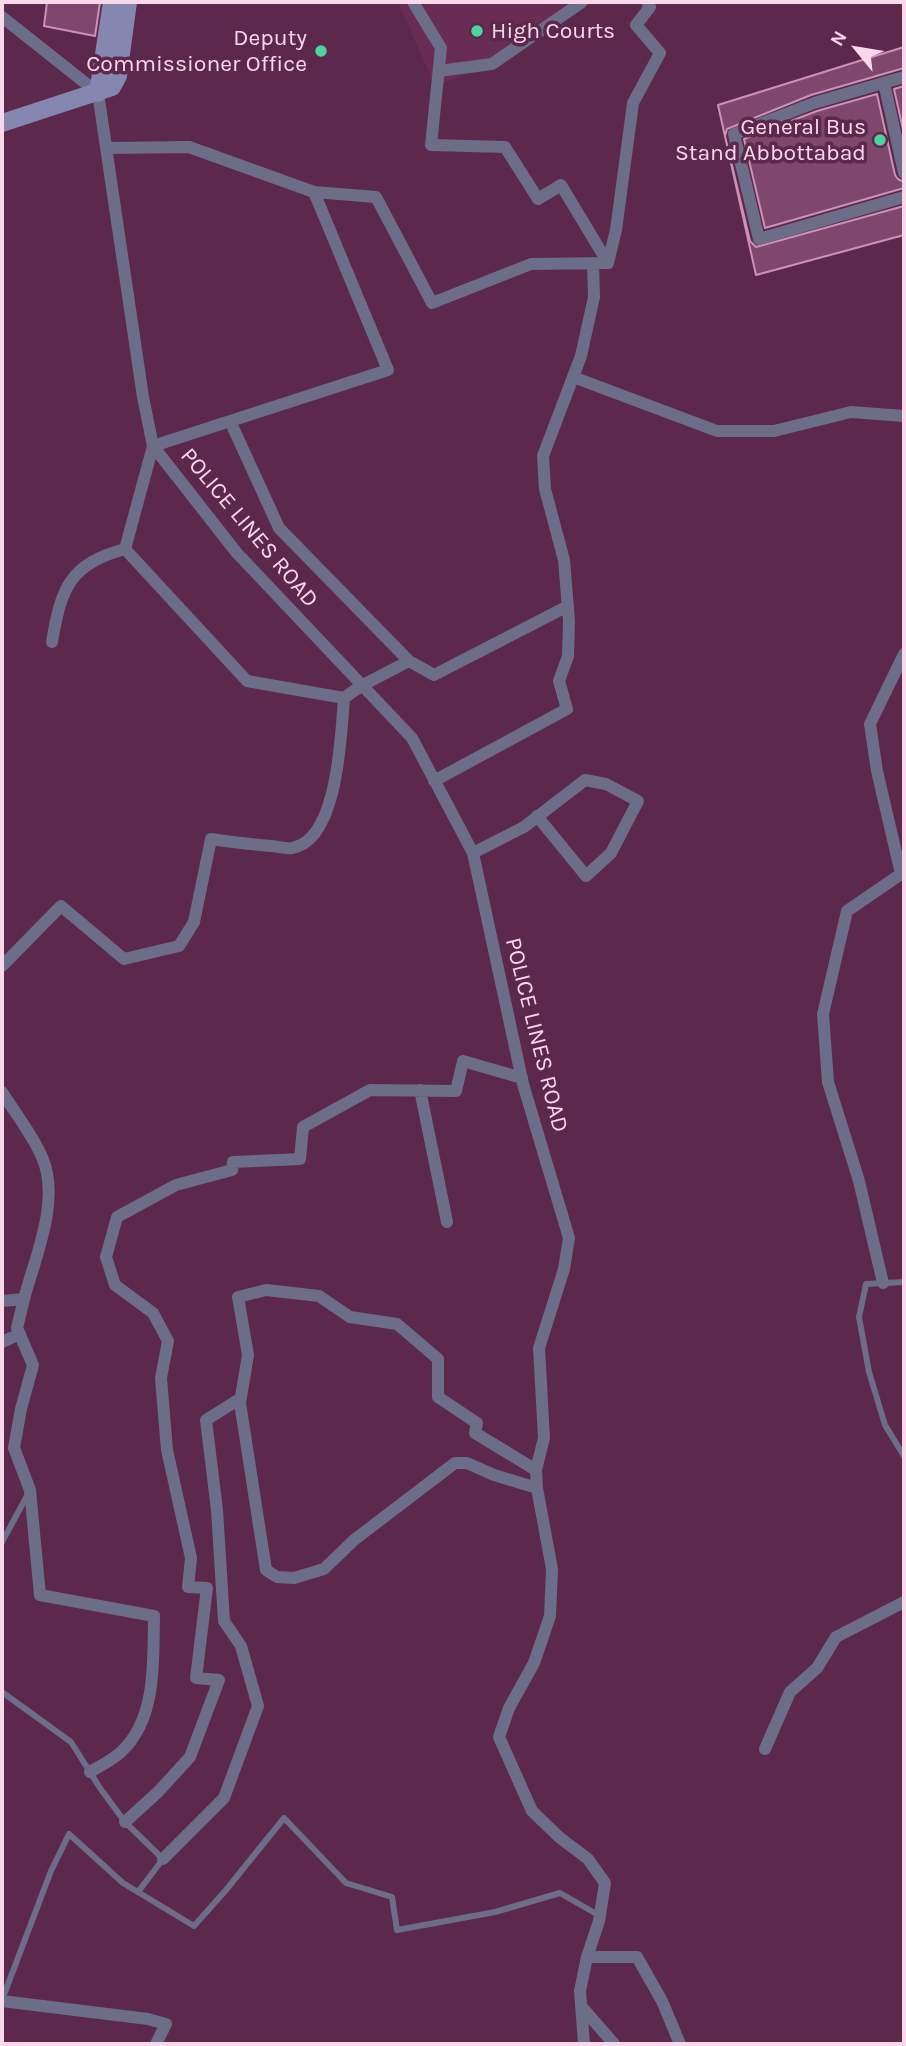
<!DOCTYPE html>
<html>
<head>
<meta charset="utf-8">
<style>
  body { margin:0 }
  #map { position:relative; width:906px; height:2046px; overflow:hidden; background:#5c284b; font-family:Karla,sans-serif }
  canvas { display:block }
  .frame { position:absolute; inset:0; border:4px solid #fad8ec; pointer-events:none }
  .north { position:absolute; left:822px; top:14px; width:70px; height:70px; -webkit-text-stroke:5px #5c284b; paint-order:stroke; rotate:300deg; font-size:19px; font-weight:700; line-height:28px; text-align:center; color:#fad8ec }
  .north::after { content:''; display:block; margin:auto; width:24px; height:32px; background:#fad8ec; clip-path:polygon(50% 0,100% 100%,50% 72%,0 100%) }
</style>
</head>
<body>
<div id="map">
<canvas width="906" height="2046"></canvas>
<div class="frame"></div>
<div class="north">N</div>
</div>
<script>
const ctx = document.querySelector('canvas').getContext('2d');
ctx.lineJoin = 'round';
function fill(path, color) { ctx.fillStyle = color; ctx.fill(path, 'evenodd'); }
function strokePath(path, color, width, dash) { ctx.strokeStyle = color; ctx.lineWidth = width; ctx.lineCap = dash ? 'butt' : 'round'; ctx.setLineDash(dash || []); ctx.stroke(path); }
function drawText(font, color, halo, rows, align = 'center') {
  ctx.font = font + ' Karla,sans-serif'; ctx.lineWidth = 7; ctx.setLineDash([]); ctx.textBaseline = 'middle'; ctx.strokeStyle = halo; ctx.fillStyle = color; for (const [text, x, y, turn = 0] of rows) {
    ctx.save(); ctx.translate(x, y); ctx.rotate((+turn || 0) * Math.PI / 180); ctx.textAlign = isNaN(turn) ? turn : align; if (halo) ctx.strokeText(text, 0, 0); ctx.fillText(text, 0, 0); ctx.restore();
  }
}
fill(new Path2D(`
  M398,2H581L505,60L435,86Z`), '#692d55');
const building = new Path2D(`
  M47,2H100L95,36L44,26Z
  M904,47V68L811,95L727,129L725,136L750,241L756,247L904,206V235L756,275L718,105Z
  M904,86V134L894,89Z
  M877,94L895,175L898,179L904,182V188L765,228L744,139L817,111Z`);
fill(building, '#7f476b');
strokePath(building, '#ce90b6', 2);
strokePath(new Path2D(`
  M904,1282L866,1284L859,1317L869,1372L885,1425L904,1456
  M2,1542L28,1494
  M2,1692L71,1742L100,1788L125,1822L163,1859L138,1892
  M2,2000L51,1871L69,1834L123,1883L194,1926L226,1890L284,1818L346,1883L392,1897L397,1930L495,1912L560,1893L600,1916`), '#6c6d88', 6);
strokePath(new Path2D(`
  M413,2L441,48L431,145L505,147L538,199L561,185L608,263
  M2,17L98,93L143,397L153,446L236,552L412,738L473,853L523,1084L569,1238L564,1269L539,1348L544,1438L536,1470L537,1488L552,1569L550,1616L534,1663L509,1708L499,1737L532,1811L559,1837L588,1859L605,1883L599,1921L587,1957L580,1991L584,2044
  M439,71L492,64L582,2
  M904,77L814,103L734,134L759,239L904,197
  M884,83L904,173
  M106,148L189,147L314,192L376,197L432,303L531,264L608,263L616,230L633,103L660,53L636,25L650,7L647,2
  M573,377L717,431H774L851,412L904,416
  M230,421L279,528L409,661
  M125,549L153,446L388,370L314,192
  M125,549L247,681L344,698
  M52,642C61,589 69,564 125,549
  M434,781L567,709L559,681L568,656L569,621L564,560L545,489L543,456L581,356L594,297L593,263
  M473,853L524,827L585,780L606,784L638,801L611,853L586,876L537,816
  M2,966L61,906L124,959L179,946L194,922L211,839C231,842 250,844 270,846C277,846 285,849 292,848C338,841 341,735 344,698L361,686L409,661L434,675L568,606
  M420,1090L447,1222
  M2,1092C15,1113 32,1134 42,1157C61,1200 35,1257 24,1299
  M883,1283L859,1181L828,1082L823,1014L847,911L901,874L877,771L870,724L904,654
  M2,1301L24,1299L17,1328L33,1365L21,1409L14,1448L30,1490L40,1595L154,1616C153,1661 157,1718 122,1751C113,1760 100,1766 90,1772
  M2,1342L20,1334
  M536,1470L475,1433L477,1423L438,1397V1359L397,1324L350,1317L319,1296L266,1290L238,1297L248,1355L240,1403L266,1570L277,1577L294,1578L324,1569L354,1540L455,1463H467L494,1475L537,1488
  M765,1749L790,1692L817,1668L836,1637L904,1602
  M125,1822L158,1792L190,1757L219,1680L196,1678L207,1588L188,1587L191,1558L167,1450L161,1378L168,1341L153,1313L115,1285L106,1257L117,1217L176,1185L232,1170L233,1162L300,1159L303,1127L370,1090L456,1091L463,1061L522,1078
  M163,1859L224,1798L258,1706L241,1646L224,1621L217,1510L206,1420L241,1398
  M587,1957H637L662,2001L680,2044
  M2,2001L148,2019L166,2024L156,2044
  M581,2006L614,2044`), '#6c6d88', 12);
strokePath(new Path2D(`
  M98,93L112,2
  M2,123L112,87L118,76L128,2`), '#8587b0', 18);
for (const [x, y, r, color] of [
  [477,31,7,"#4bd49b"],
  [321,51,7,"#4bd49b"],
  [880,140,7,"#4bd49b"]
]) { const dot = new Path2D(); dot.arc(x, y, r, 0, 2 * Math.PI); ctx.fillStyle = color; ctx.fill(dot); strokePath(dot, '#5c284b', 2.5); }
drawText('23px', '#fad8ec', '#5c284b', [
  ["High Courts",491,31,"left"],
  ["Deputy",307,38],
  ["Commissioner Office",307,64],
  ["General Bus",866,127],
  ["Stand Abbottabad",866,153]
], 'right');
drawText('23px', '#fad8ec', '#5c284b', [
  ["POLICE LINES ROAD",249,528,50],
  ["POLICE LINES ROAD",536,1035,76]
]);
</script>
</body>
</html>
